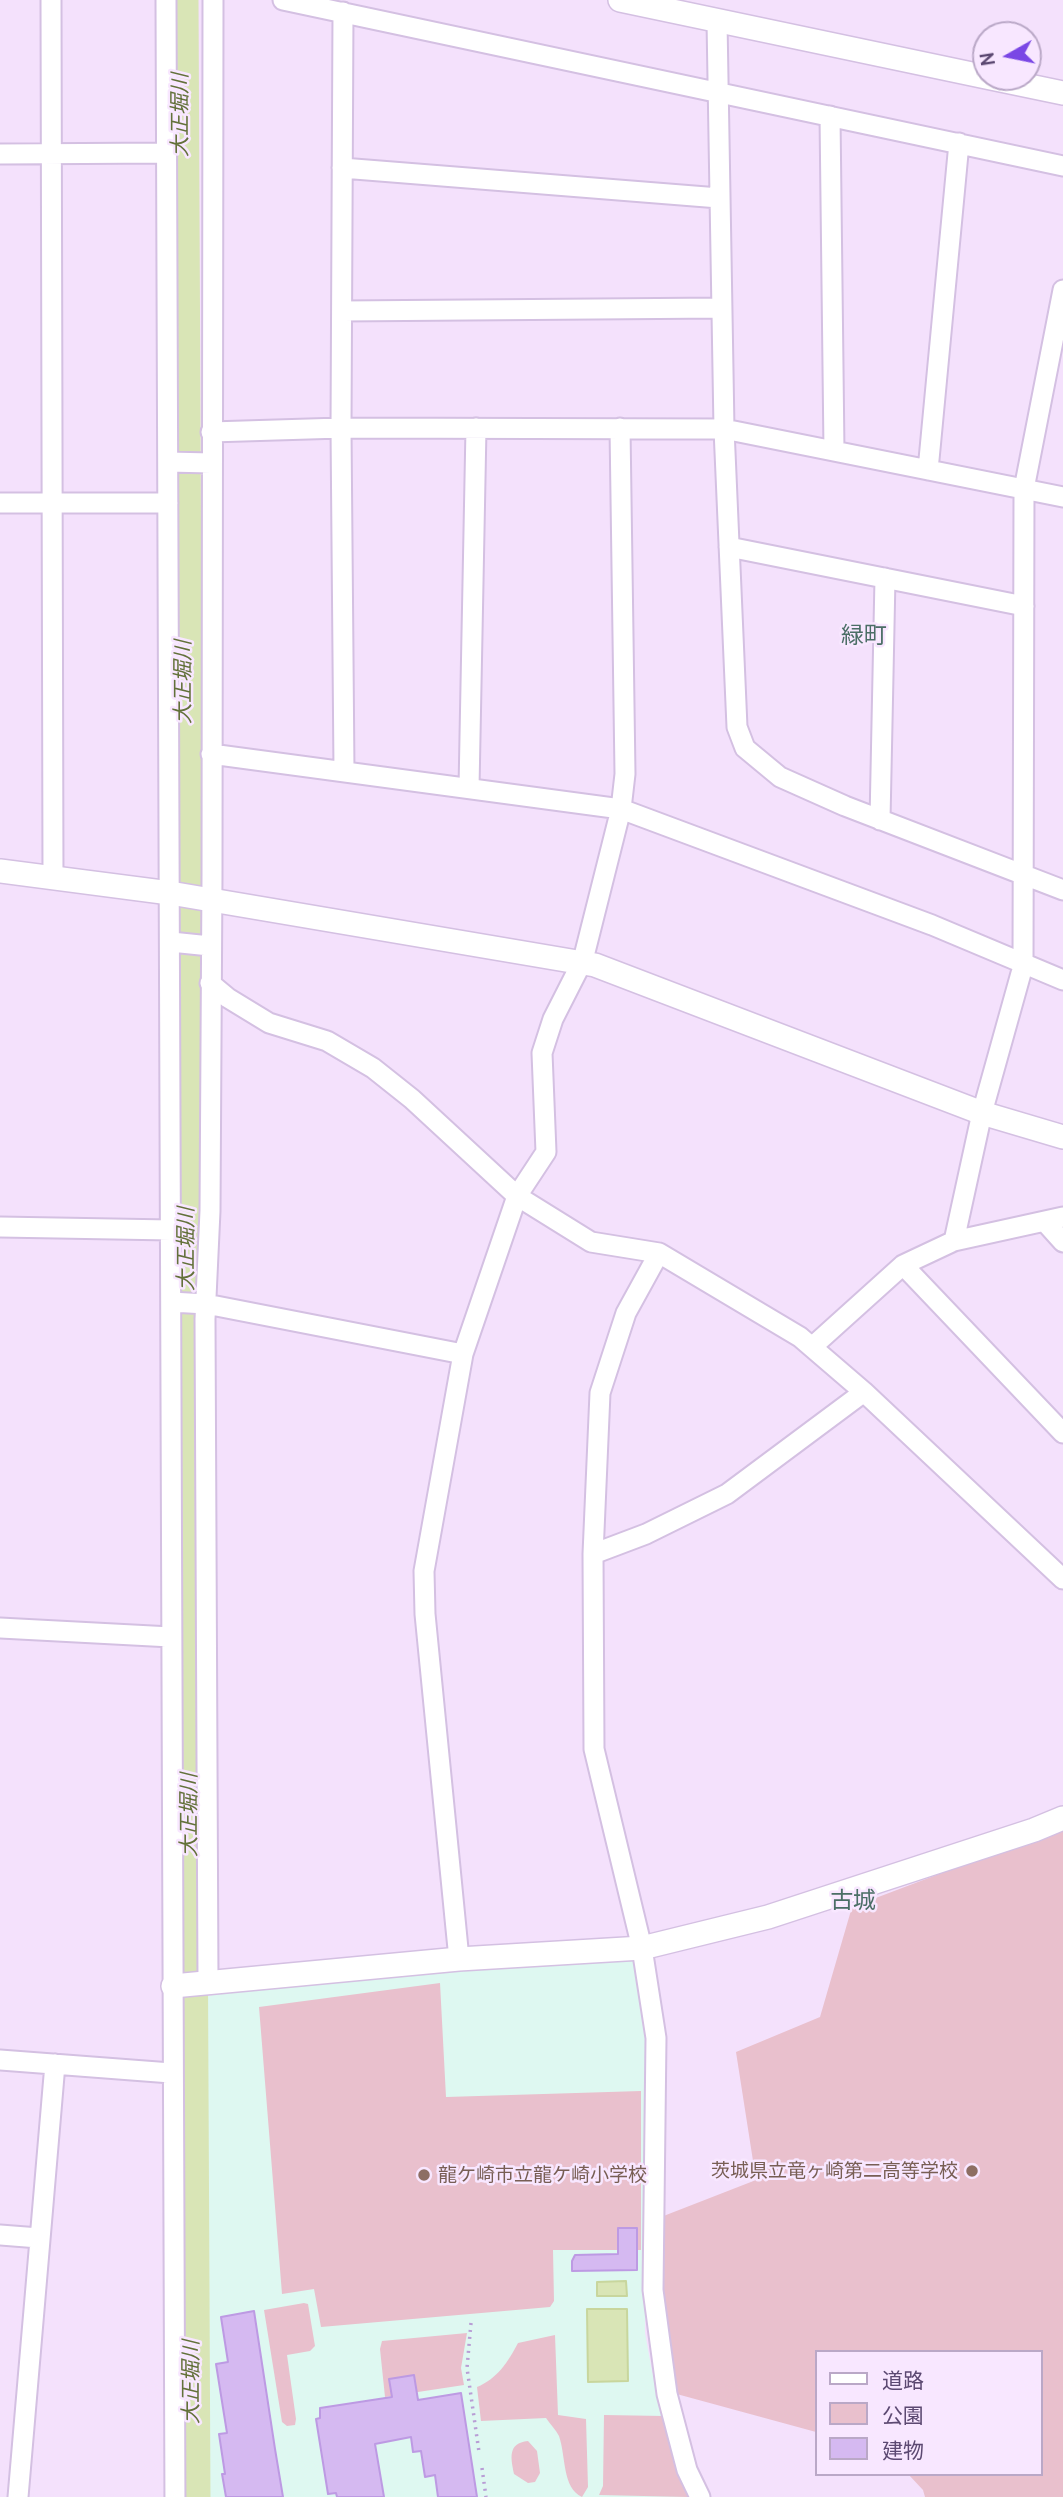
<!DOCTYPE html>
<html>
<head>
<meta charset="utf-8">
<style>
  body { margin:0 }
  #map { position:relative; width:1063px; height:2497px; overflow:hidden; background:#f4e1fc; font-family:Cabin,"Noto Sans JP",sans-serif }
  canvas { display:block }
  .legend { position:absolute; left:815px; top:2350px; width:228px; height:126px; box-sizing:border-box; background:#f8e7ff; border:2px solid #baa8c7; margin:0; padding:9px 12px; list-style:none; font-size:21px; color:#5c4972 }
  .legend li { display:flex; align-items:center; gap:14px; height:35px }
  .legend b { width:35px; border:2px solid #baa8c7 }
  .north { position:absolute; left:972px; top:21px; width:70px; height:70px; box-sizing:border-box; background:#f8e7ff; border:2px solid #baa8c7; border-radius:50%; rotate:261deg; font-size:19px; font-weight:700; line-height:28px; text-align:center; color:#5c4972 }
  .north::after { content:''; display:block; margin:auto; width:24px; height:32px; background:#7a47e5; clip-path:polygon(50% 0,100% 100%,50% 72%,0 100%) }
</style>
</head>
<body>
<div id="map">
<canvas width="1063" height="2497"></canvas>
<ul class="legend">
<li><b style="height:9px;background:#fff"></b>道路</li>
<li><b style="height:19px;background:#e9c0cd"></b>公園</li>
<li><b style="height:19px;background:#d5b9f1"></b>建物</li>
</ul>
<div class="north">N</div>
</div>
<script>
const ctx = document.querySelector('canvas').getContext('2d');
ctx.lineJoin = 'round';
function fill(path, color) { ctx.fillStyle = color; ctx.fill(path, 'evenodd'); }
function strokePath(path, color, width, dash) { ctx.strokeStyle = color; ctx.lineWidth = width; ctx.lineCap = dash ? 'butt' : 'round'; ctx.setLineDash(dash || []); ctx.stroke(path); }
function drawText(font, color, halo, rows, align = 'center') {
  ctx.font = font + ' Cabin,"Noto Sans JP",sans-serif'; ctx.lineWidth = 5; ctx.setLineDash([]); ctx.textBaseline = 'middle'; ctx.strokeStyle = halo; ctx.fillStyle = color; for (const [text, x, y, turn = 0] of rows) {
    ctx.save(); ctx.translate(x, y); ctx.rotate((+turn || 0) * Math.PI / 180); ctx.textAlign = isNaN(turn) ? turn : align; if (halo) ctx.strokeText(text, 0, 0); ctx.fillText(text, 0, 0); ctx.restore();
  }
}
fill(new Path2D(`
  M630,1956L636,1960L647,2040L645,2333L652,2371L688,2497H206L200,2320L203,1997L269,1984Z`), '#def8f1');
fill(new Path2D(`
  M1063,1827V2497H925L923,2490L908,2474H1040V2352H816V2432L673,2393L657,2281L661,2217L756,2180L736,2052L820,2017L852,1907Z
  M440,1983L446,2097L641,2091V2250H553L554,2301L550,2307L321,2327L314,2289L282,2294L259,2007Z
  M304,2303L308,2304L315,2346L310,2351L287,2355L296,2419L295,2425L287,2426L282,2422L264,2310Z
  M467,2333L461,2368L464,2385L385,2397L380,2349L382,2341Z
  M555,2335L558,2415L586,2419L588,2487L582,2497C562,2488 566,2456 559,2436C556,2430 550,2424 546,2418L481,2421L477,2387C497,2379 508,2362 518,2343Z
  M604,2415L664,2416L688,2497L599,2495L603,2486Z
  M528,2441L537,2451L540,2473L535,2482L528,2483L514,2474C511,2459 507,2443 528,2441Z`), '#e9c0cd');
const water = new Path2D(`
  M626,2281L627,2296H597V2282Z
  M587,2309H627L628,2381L588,2382Z`);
fill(water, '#d9e5b6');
strokePath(water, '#c8d69d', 2);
strokePath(new Path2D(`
  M181,0L193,2497`), '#d9e5b6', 35);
const building = new Path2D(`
  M618,2228H637V2270L572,2271V2261L575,2255L618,2254Z
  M254,2311L275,2449L283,2497H226L222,2474H225L219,2434L227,2433L216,2364L228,2362L221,2317Z
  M414,2375L418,2400L461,2393L477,2497H438L435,2475L425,2477L421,2451L413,2452L411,2437L375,2444L384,2497H337L336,2493L328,2494L316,2419L320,2418V2408L392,2397L389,2379Z`);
fill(building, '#d5b9f1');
strokePath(building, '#bd9ae3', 2);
const minor = new Path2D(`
  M51,0L53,878
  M166,0L175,2497
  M283,0L1063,166
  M343,12L341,428L344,771
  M717,21L724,429L737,727L745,748L780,777L845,806L1063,890
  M830,116L834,451
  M0,154L166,153
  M342,168L719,198
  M342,311L721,308
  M211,432L341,428L724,429L1063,497
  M168,462L211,463
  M928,470L959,143
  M0,503H168
  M729,547L1024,606
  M211,754L621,809L932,925L1063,980
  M469,788L476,428
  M880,820L885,578
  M171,942L210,946
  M210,983L228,998L269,1023L327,1041L373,1068L412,1099L517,1196L591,1242L659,1253L800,1337L864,1392L1063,1579
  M1045,1222L1063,1242
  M0,1227L171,1230
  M954,1241L982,1113L1023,966L1024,489L1063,290
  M659,1253L626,1313L600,1393L593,1554L594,1749L642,1948L656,2038L653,2290L667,2394L687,2470L700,2497
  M903,1265L1063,1433
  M171,1302L206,1304L463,1354
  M812,1347L903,1265L954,1241L1063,1217
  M593,1554L646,1534L727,1494L864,1392
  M0,1628L171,1637
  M459,1959L425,1614L424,1571L463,1354L517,1196L546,1152L542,1053L553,1019L583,960L621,809L625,774L620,428
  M208,1982L205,1319L210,1211L212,876L213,0
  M0,2060L171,2073
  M0,2235L39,2238
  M18,2497L55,2064`);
const tertiary = new Path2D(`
  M620,0L986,77
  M986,77L1063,93
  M0,871L170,893L595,965L982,1113L1063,1137
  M173,1986L459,1959L642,1948L768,1917L1034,1830L1063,1818`);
strokePath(minor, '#d4c0e2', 23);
strokePath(tertiary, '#d4c0e2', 26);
strokePath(new Path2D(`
  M471,2323L467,2368L479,2452
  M482,2468L486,2497`), '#b89dd5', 3.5, [2, 5]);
strokePath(minor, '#fff', 19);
strokePath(tertiary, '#fff', 23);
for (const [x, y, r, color] of [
  [972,2171,7,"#8d6e63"],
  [424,2175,7,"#8d6e63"]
]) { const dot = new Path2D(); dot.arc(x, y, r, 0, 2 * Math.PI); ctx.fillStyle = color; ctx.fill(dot); strokePath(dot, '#f8e7ff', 2.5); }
drawText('19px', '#785e54', '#f8e7ff', [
  ["茨城県立竜ヶ崎第二高等学校",958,2171],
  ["龍ケ崎市立龍ケ崎小学校",438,2175,"left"]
], 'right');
drawText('italic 21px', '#63713a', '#f8e7ff', [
  ["大正堀川",181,115,-90],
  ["大正堀川",184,682,-90],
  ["大正堀川",187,1249,-90],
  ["大正堀川",190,1815,-90],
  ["大正堀川",192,2382,-90]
]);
drawText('23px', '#4b6e66', '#f8e7ff', [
  ["緑町",864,636],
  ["古城",853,1901]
]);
</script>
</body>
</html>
